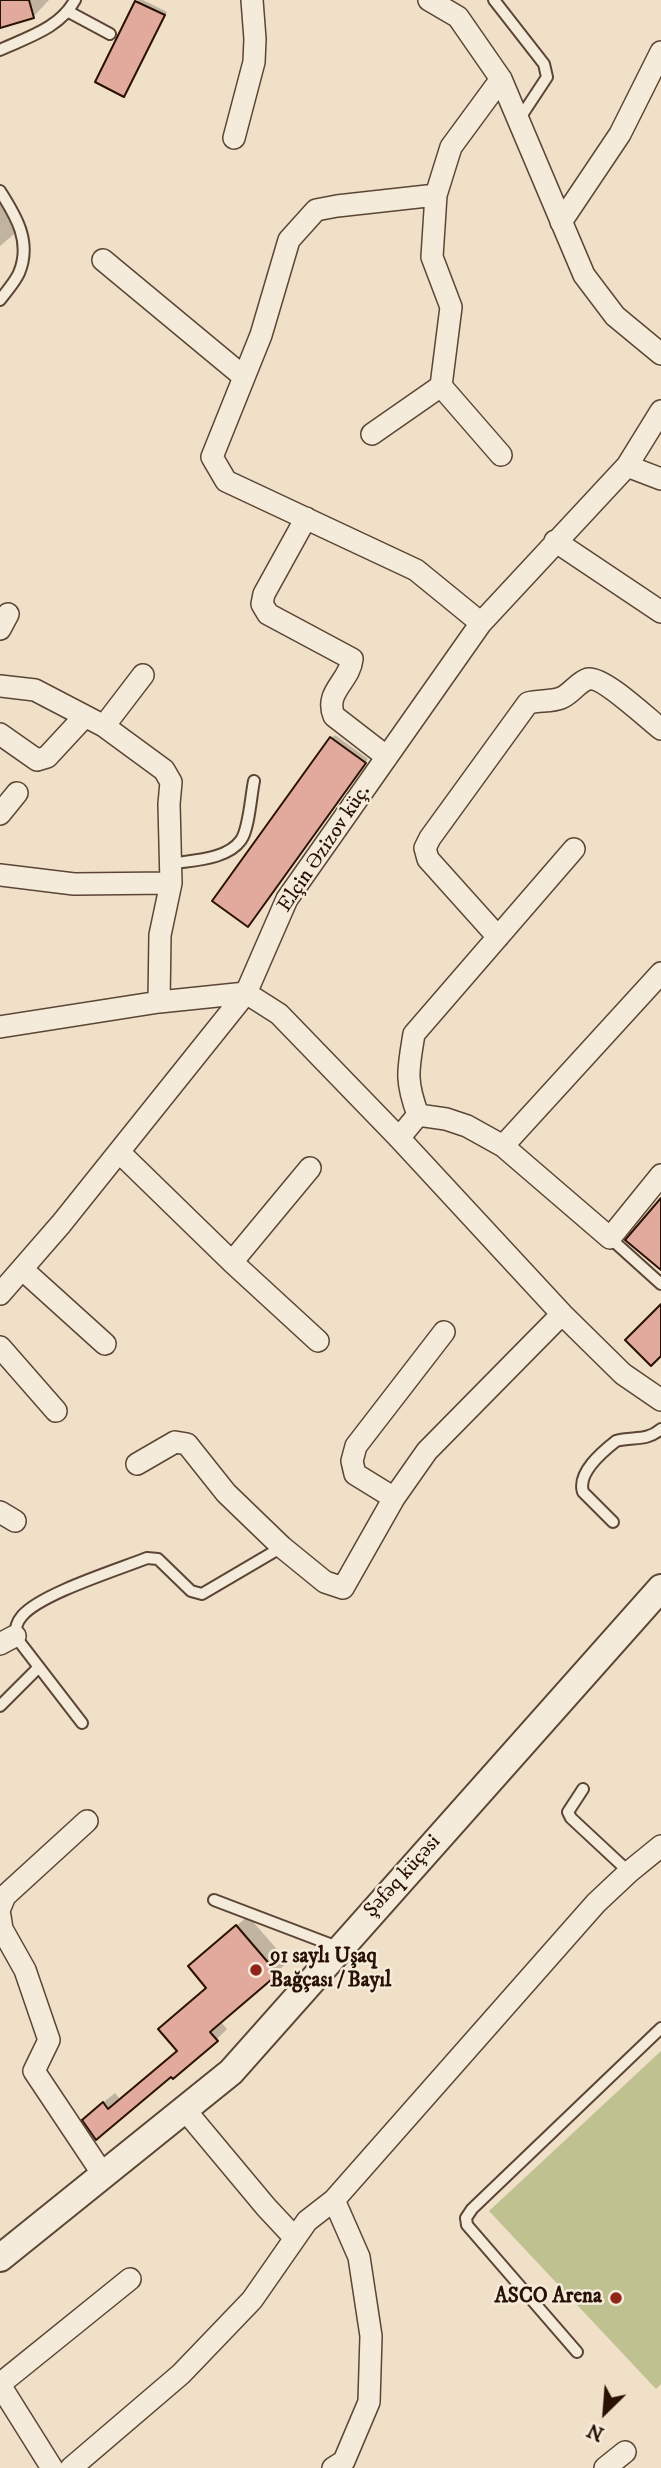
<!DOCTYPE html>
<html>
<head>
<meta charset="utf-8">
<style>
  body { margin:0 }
  #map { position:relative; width:661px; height:2468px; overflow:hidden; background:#f0e0c7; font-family:"IM FELL DW Pica",serif }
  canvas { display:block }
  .north { position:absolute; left:570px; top:2377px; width:70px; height:70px; -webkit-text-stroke:5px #f5ebdb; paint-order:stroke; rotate:205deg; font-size:19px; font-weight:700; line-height:28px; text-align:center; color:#291104 }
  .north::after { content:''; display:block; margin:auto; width:24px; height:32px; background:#291104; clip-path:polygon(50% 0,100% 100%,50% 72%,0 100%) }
</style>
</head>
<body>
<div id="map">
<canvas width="661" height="2468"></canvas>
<div class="north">N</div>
</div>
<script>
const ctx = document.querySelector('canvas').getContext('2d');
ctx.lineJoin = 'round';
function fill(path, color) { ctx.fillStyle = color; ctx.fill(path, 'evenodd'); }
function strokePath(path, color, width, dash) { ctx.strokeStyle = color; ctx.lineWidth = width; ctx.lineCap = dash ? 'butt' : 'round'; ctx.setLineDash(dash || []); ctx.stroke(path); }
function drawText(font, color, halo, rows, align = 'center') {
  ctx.font = font + ' "IM FELL DW Pica",serif'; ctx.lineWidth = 5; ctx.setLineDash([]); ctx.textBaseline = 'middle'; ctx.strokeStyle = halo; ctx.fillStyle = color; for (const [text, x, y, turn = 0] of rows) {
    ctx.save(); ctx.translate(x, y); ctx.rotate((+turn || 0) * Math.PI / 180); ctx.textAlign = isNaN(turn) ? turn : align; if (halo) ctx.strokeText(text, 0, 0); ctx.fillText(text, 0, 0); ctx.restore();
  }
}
fill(new Path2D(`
  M661,2051V2384L656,2389L489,2211Z`), '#c0c191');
fill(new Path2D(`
  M0,0H49L33,17L0,26Z
  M138,0H143L167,12L124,95Z
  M0,199L20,229L0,246Z
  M335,735L368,759L251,921L331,738Z
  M248,1916L288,1962L220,2021L227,2029L216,2040L171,2074L96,2137L95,2109L115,2093L120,2099L178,2050L208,1987L201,1956Z`), '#0003');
const building = new Path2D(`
  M0,0H29L34,18L0,28Z
  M135,1L165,15L124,97L95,82Z
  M330,737L366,763L248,927L212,901Z
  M661,1198V1270L625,1240Z
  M661,1304V1356L651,1366L625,1340Z
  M236,1925L278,1974L210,2032L218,2041L173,2079L171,2077L96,2140L82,2120L103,2102L108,2109L177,2051L158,2029L206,1988L188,1966Z`);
fill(building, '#e2a99d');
strokePath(building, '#291104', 2);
const service = new Path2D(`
  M494,0L544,64L547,77L518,121
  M69,12L110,34
  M0,50C28,37 60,28 75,0
  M0,191C16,216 32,242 19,273C15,282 6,292 0,300
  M170,864C192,860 227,860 241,840C249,829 251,795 254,781
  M610,1238L661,1284
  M613,1522L583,1492C577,1473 602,1452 616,1441C633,1436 646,1442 661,1429
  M0,1706L39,1667
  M82,1723L15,1636C16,1628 16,1623 22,1616C40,1594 117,1570 147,1558L158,1559L191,1591L202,1594L282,1547
  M583,1789L568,1812L571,1818L629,1872
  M214,1900L340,1948
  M577,2352L467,2225L466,2218L472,2209L661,2028`);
const minor = new Path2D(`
  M429,0L458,17L501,79L584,275L615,316L661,354
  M234,138L254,62L255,39L252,0
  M436,195L337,206L316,210L289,240L261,335L212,457L226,481L416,570L481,623
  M561,222L620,134L661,52
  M103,260L244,377
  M441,386L501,455
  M372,434L441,386L451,307L432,257L436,195L451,147L501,79
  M627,466L661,479
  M306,518L264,594L262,604L268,614L352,659C350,681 324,692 334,716L387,757
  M555,541L661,612
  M0,629L8,614
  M0,686L35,690L104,726L164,770L171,782L169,804L171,883L160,935L159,1002
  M104,726L143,675
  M0,734L37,760L47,757L85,716
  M0,814L17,793
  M0,875L74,884L171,883
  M498,937L428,859L425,848L430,838L528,703C539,700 551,702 561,698C571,694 578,682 588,679C603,676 648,719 661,729
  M0,1027L159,1002L246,993L279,1014L399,1138L562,1314L623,1374L661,1400
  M418,1115L446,1119L467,1126L503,1146L610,1238L661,1175
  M399,1138L418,1115C405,1080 408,1070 414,1034L574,849
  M503,1146L661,973
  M119,1152L232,1262L318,1341
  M232,1262L310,1168
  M22,1269L105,1344
  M0,1294L61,1224L246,993L287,899L481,623L627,466L661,411
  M0,1347L56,1411
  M137,1464L175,1442L187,1444L226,1493L282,1547L325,1582L343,1588L394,1498L427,1451L562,1314
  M394,1498L355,1474L352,1461L356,1446L444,1332
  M0,1512L15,1521
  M0,1644L15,1636
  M0,1908L5,1896L87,1821
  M0,1916L2,1929L25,1970L49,2040L34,2071L104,2176
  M185,2110L266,2207L294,2237
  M0,2384L130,2279
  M0,2385L52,2468
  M71,2468L181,2374L252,2300L307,2221L334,2200L596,1903L629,1872L661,1846
  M333,2468L344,2461L369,2402L371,2336L359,2257L334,2200
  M605,2468L625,2452`);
const tertiary = new Path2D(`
  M0,2258L231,2072L661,1588`);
strokePath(service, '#5b4535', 14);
strokePath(minor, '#5b4535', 24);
strokePath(tertiary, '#5b4535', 30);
strokePath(service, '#f5ebdb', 10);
strokePath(minor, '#f5ebdb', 21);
strokePath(tertiary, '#f5ebdb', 26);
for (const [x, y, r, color] of [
  [256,1970,7,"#8f2418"],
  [616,2298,7,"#8f2418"]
]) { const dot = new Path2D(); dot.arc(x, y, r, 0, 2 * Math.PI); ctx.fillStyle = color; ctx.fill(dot); strokePath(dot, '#f5ebdb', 2.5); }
drawText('21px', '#291104', '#f5ebdb', [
  ["Elçin Əzizov küç.",325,849,-56],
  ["Şəfəq küçəsi",403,1877,-48]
]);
drawText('bold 21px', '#291104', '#f5ebdb', [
  ["91 saylı Uşaq",270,1958],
  ["Bağçası / Bayıl",270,1982],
  ["ASCO Arena",602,2298,"right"]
], 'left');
</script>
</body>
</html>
